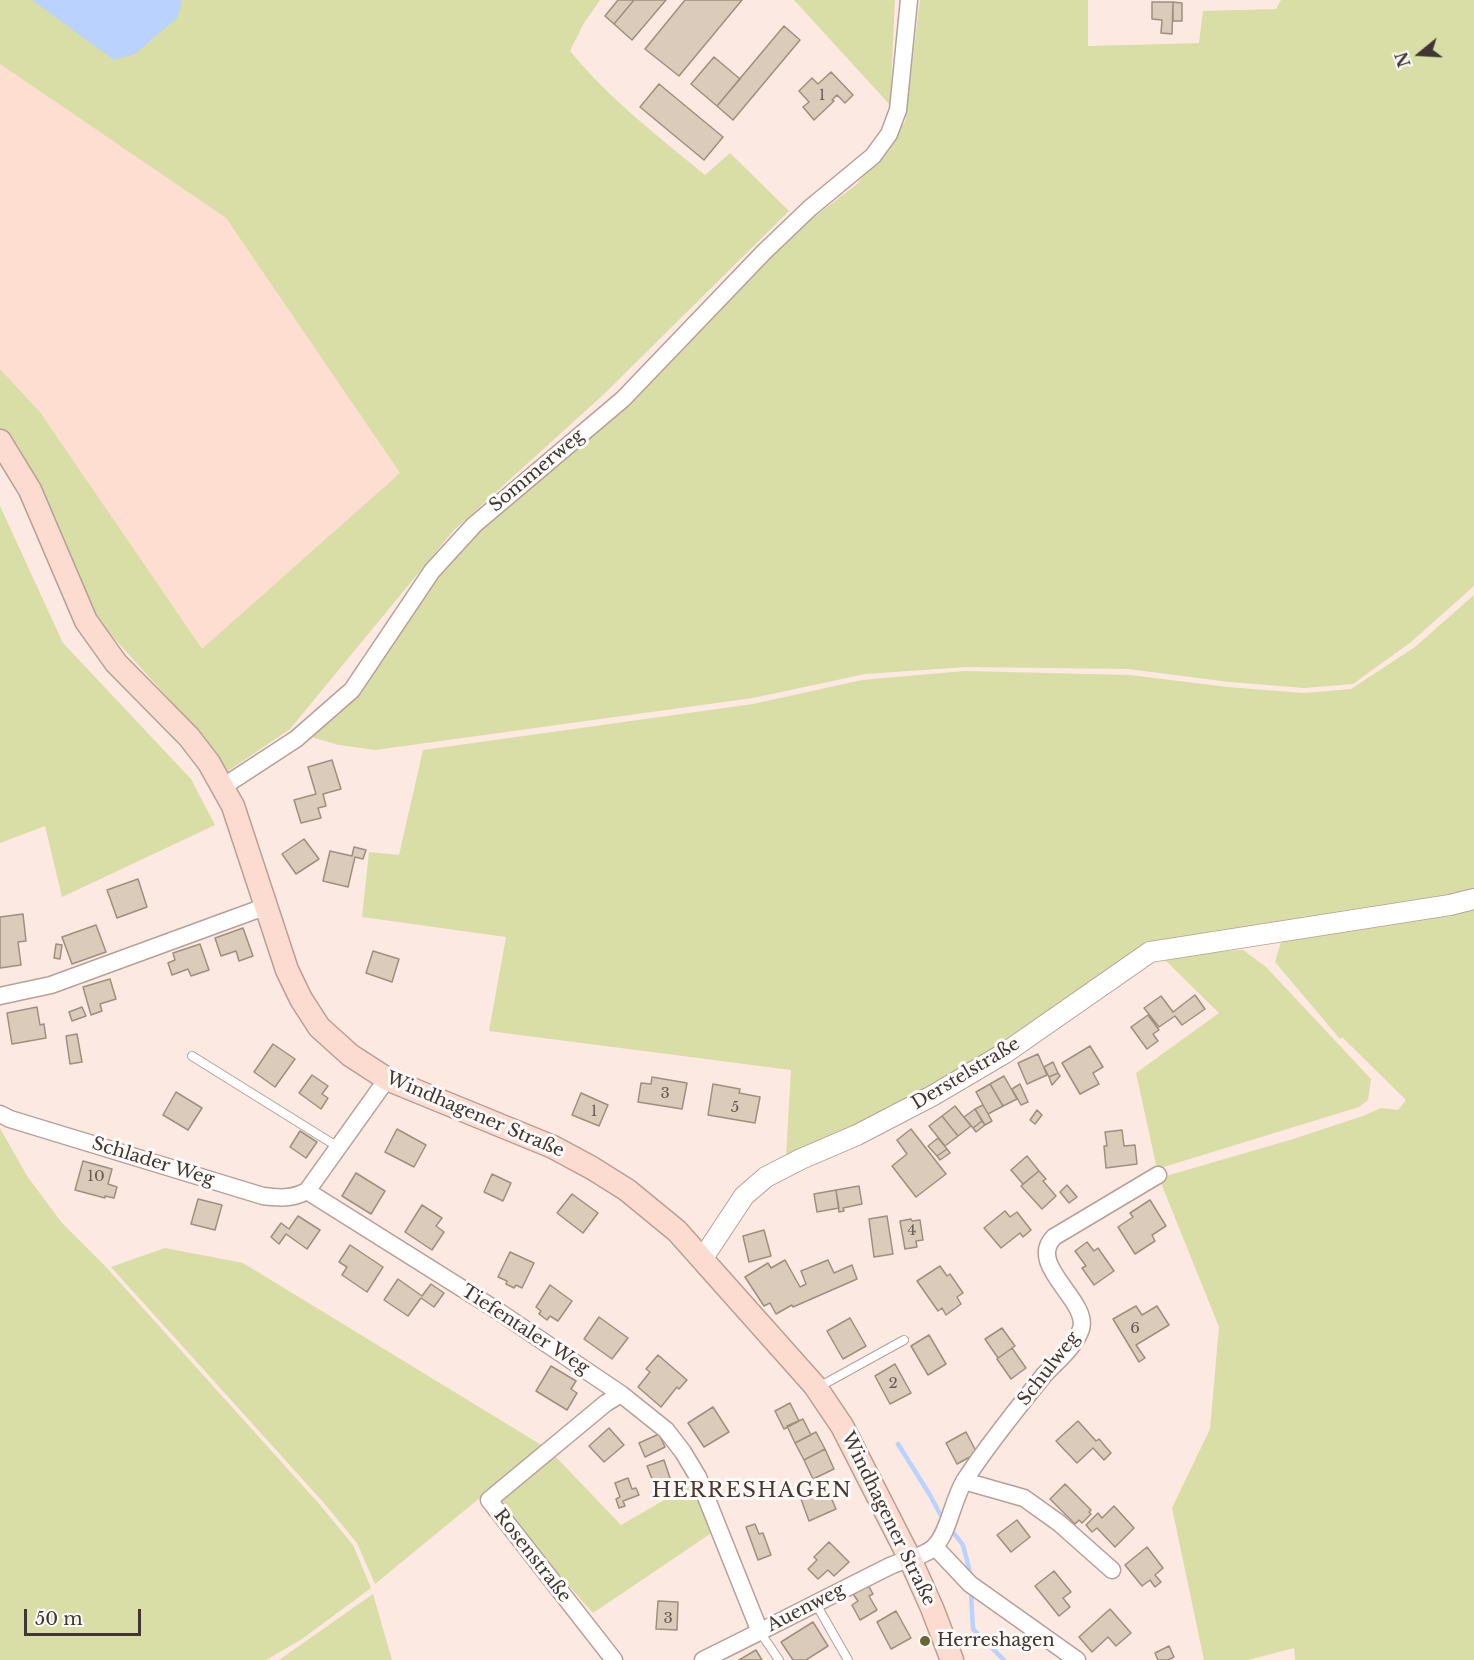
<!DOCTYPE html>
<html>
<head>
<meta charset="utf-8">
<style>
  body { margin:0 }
  #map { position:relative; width:1474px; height:1660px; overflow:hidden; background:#fce9e1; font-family:"Libre Baskerville",serif }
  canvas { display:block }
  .north { position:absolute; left:1390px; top:24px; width:60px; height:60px; -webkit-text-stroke:4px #fefaf8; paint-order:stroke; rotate:252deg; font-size:16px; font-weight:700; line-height:24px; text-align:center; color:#403733 }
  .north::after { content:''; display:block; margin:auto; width:21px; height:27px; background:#403733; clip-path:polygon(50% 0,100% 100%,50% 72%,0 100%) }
  .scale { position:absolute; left:24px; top:1609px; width:117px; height:27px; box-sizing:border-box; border:3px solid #403733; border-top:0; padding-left:8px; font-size:18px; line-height:21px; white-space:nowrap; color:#403733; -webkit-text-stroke:4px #fefaf8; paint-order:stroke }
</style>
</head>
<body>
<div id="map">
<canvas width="1474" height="1660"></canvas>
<div class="north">N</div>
<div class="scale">50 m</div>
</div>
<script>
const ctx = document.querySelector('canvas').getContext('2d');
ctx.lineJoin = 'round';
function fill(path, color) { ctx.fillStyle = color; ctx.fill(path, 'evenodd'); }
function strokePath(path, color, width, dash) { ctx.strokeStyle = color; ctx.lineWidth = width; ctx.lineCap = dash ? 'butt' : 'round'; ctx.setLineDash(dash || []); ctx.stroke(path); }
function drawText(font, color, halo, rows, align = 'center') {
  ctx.font = font + ' "Libre Baskerville",serif'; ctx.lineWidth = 6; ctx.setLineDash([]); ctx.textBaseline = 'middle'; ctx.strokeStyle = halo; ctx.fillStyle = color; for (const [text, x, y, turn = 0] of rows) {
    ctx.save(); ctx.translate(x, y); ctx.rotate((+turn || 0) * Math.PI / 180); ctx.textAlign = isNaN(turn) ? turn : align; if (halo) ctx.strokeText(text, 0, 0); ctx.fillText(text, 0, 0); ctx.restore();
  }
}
fill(new Path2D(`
  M0,64L226,218L400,473L202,650L40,412L0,369Z`), '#feded1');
fill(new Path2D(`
  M0,0H600L584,23L570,51C609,99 658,136 705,175L730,153L789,211L603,395L453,531L290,729L228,771L192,725L105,628L82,590L35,480L0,428V369L40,412L202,649L400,473L226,218L0,64Z
  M794,0H895L890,105Z
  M920,0H1088V46L1199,43L1203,11L1276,9L1281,0H1474V586L1411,642L1353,684L1304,688L1230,682L1128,669L967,667L865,674L753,698L375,750L339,745L307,736L454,552L765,255L857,184L905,122Z
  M0,506L63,643L191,779L215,825L62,897L45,826L0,843Z
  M1474,595V890L1448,897L1148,945L983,1056L902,1103L844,1132L786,1156L791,1070L489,1031L506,937L362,917L369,852L399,855L423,750L753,704L862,680L964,671L1130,675L1227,687L1303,693L1351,689L1415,647Z
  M1474,907V1660H1295L1294,1648L1248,1660H1204L1172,1508L1210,1429L1219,1327L1159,1178L1290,1140L1363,1116L1381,1108L1398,1110L1406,1100L1342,1037L1340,1039L1275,962L1281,942L1321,930Z
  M1243,950L1266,967L1371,1079L1368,1100L1359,1107L1157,1169L1136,1073L1219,1013L1160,955Z
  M0,1128L27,1176L62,1223L105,1266L320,1505L353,1545L371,1588L302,1639L266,1660H0Z
  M165,1248L243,1263L543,1446L375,1584L357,1543L324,1503L111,1267Z
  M553,1454L621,1525L692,1484L713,1532L593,1613L521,1532L499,1502Z
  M373,1594L392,1660H279Z`), '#d9dda6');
fill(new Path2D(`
  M32,0H181V6L177,18L135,54L114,60Z`), '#b9d2fe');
strokePath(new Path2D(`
  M898,1444L930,1495L940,1514
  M953,1532L963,1545L970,1572
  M971,1594L973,1629L1004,1660`), '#b9d2fe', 4.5);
const building = new Path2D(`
  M618,0H634L614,24L605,16Z
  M634,0H666L632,40L614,24Z
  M685,0H742L679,76L645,49Z
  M1152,2H1173L1172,34L1161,33L1162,20L1152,19Z
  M1173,2L1182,3V21H1173Z
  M784,26L800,40L733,120L717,106Z
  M714,57L740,79L717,106L691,84Z
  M831,72L853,95L845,103L837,95L832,100L834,101L814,120L803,107L809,102L799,91L812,78L818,84Z
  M659,84L723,137L704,160L640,107Z
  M332,760L341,789L323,794L326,806L318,808L321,818L301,823L294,800L316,794L308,767Z
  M304,839L319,859L296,874L282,854Z
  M354,847L366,850L363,859L355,857L348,887L323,881L330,851L352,856Z
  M138,879L147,907L117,918L107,890Z
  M23,914L26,941L18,942L21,965L0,968V917Z
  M96,925L106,952L72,964L62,937Z
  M243,928L253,956L239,961L236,951L221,956L215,938Z
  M56,944L62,945L60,959L54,958Z
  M200,944L209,970L191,976L188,969L172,975L168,963L175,960L173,953Z
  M373,951L399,959L392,982L366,973Z
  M110,979L116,999L100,1004L102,1011L91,1015L83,987Z
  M1195,995L1205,1009L1182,1025L1175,1016L1159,1027L1144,1008L1161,996L1173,1012Z
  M37,1007L40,1025L44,1024L46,1038L12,1044L7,1013Z
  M82,1007L86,1016L72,1021L69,1012Z
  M1148,1015L1159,1030L1153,1034L1158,1041L1147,1049L1131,1027Z
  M77,1034L82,1062L70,1064L66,1036Z
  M273,1044L295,1059L275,1087L254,1072Z
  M1090,1046L1103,1067L1093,1073L1099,1084L1080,1094L1062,1063Z
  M1038,1054L1047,1075L1027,1084L1018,1063Z
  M1053,1062L1058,1073L1049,1077L1044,1067Z
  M1058,1073L1060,1076L1052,1085L1049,1077Z
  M312,1075L328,1086L322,1094L328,1098L321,1109L299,1093Z
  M1004,1076L1017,1099L1003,1106L990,1084Z
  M652,1077L687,1083L682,1109L638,1102L641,1083L651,1084Z
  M713,1084L740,1089L739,1093L760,1097L755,1123L708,1115Z
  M990,1084L1003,1106L988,1114L976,1092Z
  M1020,1084L1028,1102L1021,1105L1012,1089Z
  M176,1092L202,1108L188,1130L163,1115Z
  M581,1093L608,1105L599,1126L572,1115Z
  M983,1105L992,1121L985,1125L975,1109Z
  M955,1106L971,1126L958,1136L942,1116Z
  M975,1109L982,1121L973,1128L964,1117Z
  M1037,1110L1042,1115L1035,1124L1030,1120Z
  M942,1116L958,1136L945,1146L929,1126Z
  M982,1121L985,1125L976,1132L973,1128Z
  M397,1129L426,1145L414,1167L385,1152Z
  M911,1129L946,1174L916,1197L892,1166L907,1154L897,1140Z
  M1122,1130L1124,1146L1135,1145L1137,1164L1106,1168L1104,1146H1107L1105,1132Z
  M300,1131L317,1142L306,1158L290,1147Z
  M938,1138L947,1149L937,1156L928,1146Z
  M947,1149L950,1153L940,1160L937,1156Z
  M1027,1156L1039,1171L1023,1184L1011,1170Z
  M83,1161L112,1169L108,1184L117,1187L114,1198L105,1196V1198L75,1190Z
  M1039,1171L1046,1179L1043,1181L1056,1196L1042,1209L1021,1186Z
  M356,1173L385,1191L371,1214L342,1196Z
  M492,1174L511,1183L503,1201L484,1192Z
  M1067,1185L1077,1197L1069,1203L1060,1192Z
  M859,1186L862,1204L843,1208L844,1211L839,1212L836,1190Z
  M836,1190L839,1208L817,1212L814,1194Z
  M572,1194L598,1213L583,1233L557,1213Z
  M198,1199L222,1205L215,1230L191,1224Z
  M1150,1200L1166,1226L1152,1235L1155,1241L1135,1254L1118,1227L1133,1217L1130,1213Z
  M422,1205L442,1218L436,1226L444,1232L432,1250L405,1232Z
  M1005,1211L1010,1217L1017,1212L1031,1230L1023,1237L1020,1233L1001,1248L984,1228Z
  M298,1216L320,1230L307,1249L286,1234L279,1244L271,1237L281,1223L289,1229Z
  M887,1216L893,1254L874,1257L869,1219Z
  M911,1219L912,1221L920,1220L923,1240L916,1241L917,1247L905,1249L900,1221Z
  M764,1230L771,1256L749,1262L743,1236Z
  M1087,1242L1094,1251L1098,1248L1114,1271L1094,1285L1082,1268L1086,1266L1075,1251Z
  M350,1245L383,1267L367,1292L342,1275L347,1267L339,1262Z
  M510,1252L534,1263L522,1288L516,1285L514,1288L506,1284L507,1281L498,1277Z
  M785,1260L800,1287L806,1284L801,1271L828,1260L834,1273L852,1265L857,1279L793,1307L792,1305L776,1314L770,1303L764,1306L745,1277L768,1263L771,1268Z
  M940,1266L947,1276L950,1274L963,1293L957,1297L961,1304L946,1315L942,1308L938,1311L917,1281Z
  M398,1279L422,1296L431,1284L444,1293L434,1307L421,1298L408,1316L384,1300Z
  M550,1285L572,1301L558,1321L550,1316L547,1320L539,1314L541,1311L536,1307Z
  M1136,1306L1142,1315L1157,1306L1169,1325L1136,1345L1145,1358L1139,1362L1113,1319Z
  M599,1317L628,1338L612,1359L584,1339Z
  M850,1318L866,1346L843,1359L827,1331Z
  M1002,1328L1015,1346L998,1358L985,1339Z
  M929,1335L946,1364L928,1375L911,1346Z
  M1012,1348L1026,1368L1011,1379L997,1359Z
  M658,1355L687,1380L679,1389L677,1387L661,1407L638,1387L650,1372L646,1369Z
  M895,1364L911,1393L890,1404L875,1376Z
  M551,1366L576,1381L571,1389L577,1393L567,1410L536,1391Z
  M790,1403L799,1421L784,1429L775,1411Z
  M713,1407L729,1432L704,1447L688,1423Z
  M803,1419L811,1435L795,1443L787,1426Z
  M1078,1421L1096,1441L1099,1439L1111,1453L1104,1460L1093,1448L1077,1463L1056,1441Z
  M609,1428L624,1445L604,1462L589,1446Z
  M816,1432L825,1449L804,1460L795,1443Z
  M966,1432L977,1453L957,1464L946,1443Z
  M659,1434L665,1447L645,1457L639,1443Z
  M825,1449L834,1469L813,1479L804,1460Z
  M664,1460L670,1478L654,1484L647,1466Z
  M628,1478L632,1489L636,1488L639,1495L623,1501L625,1506L619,1508L616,1499L620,1497L615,1483Z
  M1065,1484L1091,1510L1089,1512L1091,1514L1082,1523L1079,1520L1075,1524L1050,1499Z
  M827,1488L836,1509L809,1521L801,1499Z
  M1114,1506L1134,1528L1115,1547L1097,1528L1092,1532L1086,1525L1098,1513L1102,1518Z
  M1017,1520L1030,1537L1011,1552L997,1535Z
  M755,1524L759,1534L763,1533L771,1555L758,1560L746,1527Z
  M829,1542L849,1562L834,1576L828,1570L818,1579L808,1569L817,1560L814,1557Z
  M1147,1547L1163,1568L1155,1575L1161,1582L1155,1587L1150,1580L1142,1586L1125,1565Z
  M1054,1571L1071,1592L1063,1598L1070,1607L1059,1616L1035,1586Z
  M868,1585L873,1594L869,1596L877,1610L860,1620L852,1605L858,1601L853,1594Z
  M658,1601L678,1602L677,1630L656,1629Z
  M1110,1609L1131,1633L1116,1646L1108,1637L1092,1652L1079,1637Z
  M896,1611L911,1638L891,1649L877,1622Z
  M813,1622L828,1646L806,1660H793L781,1642Z
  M1169,1646L1174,1657L1168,1660H1158L1155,1653Z
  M756,1650L762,1660H739Z`);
fill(building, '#dbcbba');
strokePath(building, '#9f8f7f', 1.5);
const service = new Path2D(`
  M192,1056L338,1147
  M817,1388L904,1340
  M816,1604L848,1660
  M760,1632L779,1660`);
const minor = new Path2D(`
  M224,786L296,739L352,690L432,571L474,525L623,399L764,252L810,208L873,156L889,134L898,110L909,0
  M0,996L51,985L267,906
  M387,1079L307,1191L498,1311L621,1394L666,1430L683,1452L698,1477L760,1632
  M0,1114L10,1119L263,1196C279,1198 292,1199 307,1191
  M964,1481L1024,1498L1059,1523L1112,1570
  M935,1547L970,1584L1077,1660
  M614,1660L489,1500L606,1403L621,1394
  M703,1660C766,1629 828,1597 890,1566C902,1560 927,1556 935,1546C949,1532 953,1498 965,1480C988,1444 1017,1409 1044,1375C1056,1362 1075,1347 1081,1329C1090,1301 1026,1265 1054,1237L1158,1175`);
const tertiary = new Path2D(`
  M703,1258L744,1196L766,1177L801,1159L857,1135L932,1096L1005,1053L1150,952L1450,905L1474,899`);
const secondary = new Path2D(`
  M0,441L30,490L86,621L116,663L189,737L209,763L233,806L287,970L301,999L319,1027L350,1055L387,1079L553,1147L592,1168L627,1190L677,1231L815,1386L842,1426L910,1559L932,1608L952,1660`);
strokePath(service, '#b6a097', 10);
strokePath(minor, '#b6a097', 19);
strokePath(tertiary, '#b6a097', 22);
strokePath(secondary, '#b6a097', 25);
strokePath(service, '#fff', 8);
strokePath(minor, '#fff', 16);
strokePath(tertiary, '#fff', 20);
strokePath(secondary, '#fcdcd0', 22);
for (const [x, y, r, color] of [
  [925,1641,6,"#6d6431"]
]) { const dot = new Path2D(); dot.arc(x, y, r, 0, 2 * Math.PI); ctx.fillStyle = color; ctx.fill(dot); strokePath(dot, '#fefaf8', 2); }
drawText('15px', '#675c55', null, [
  ["1",822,96],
  ["3",665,1094],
  ["5",735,1108],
  ["1",594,1112],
  ["10",96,1177],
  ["4",912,1231],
  ["6",1135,1329],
  ["2",893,1384],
  ["3",668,1619]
]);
drawText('18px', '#403733', '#fefaf8', [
  ["Sommerweg",537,471,-40],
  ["Derstelstraße",966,1074,-31],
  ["Windhagener Straße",475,1115,23],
  ["Schlader Weg",153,1162,17],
  ["Tiefentaler Weg",525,1330,33],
  ["Schulweg",1049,1369,-52],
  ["Windhagener Straße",888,1519,64],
  ["Rosenstraße",532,1556,52],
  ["Auenweg",806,1608,-27]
]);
drawText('18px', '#403733', '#fefaf8', [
  ["Herreshagen",937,1641]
], 'left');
ctx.letterSpacing = '1.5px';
drawText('21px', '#4a3830', '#fefaf8', [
  ["HERRESHAGEN",752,1491]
]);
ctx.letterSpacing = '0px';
</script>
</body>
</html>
